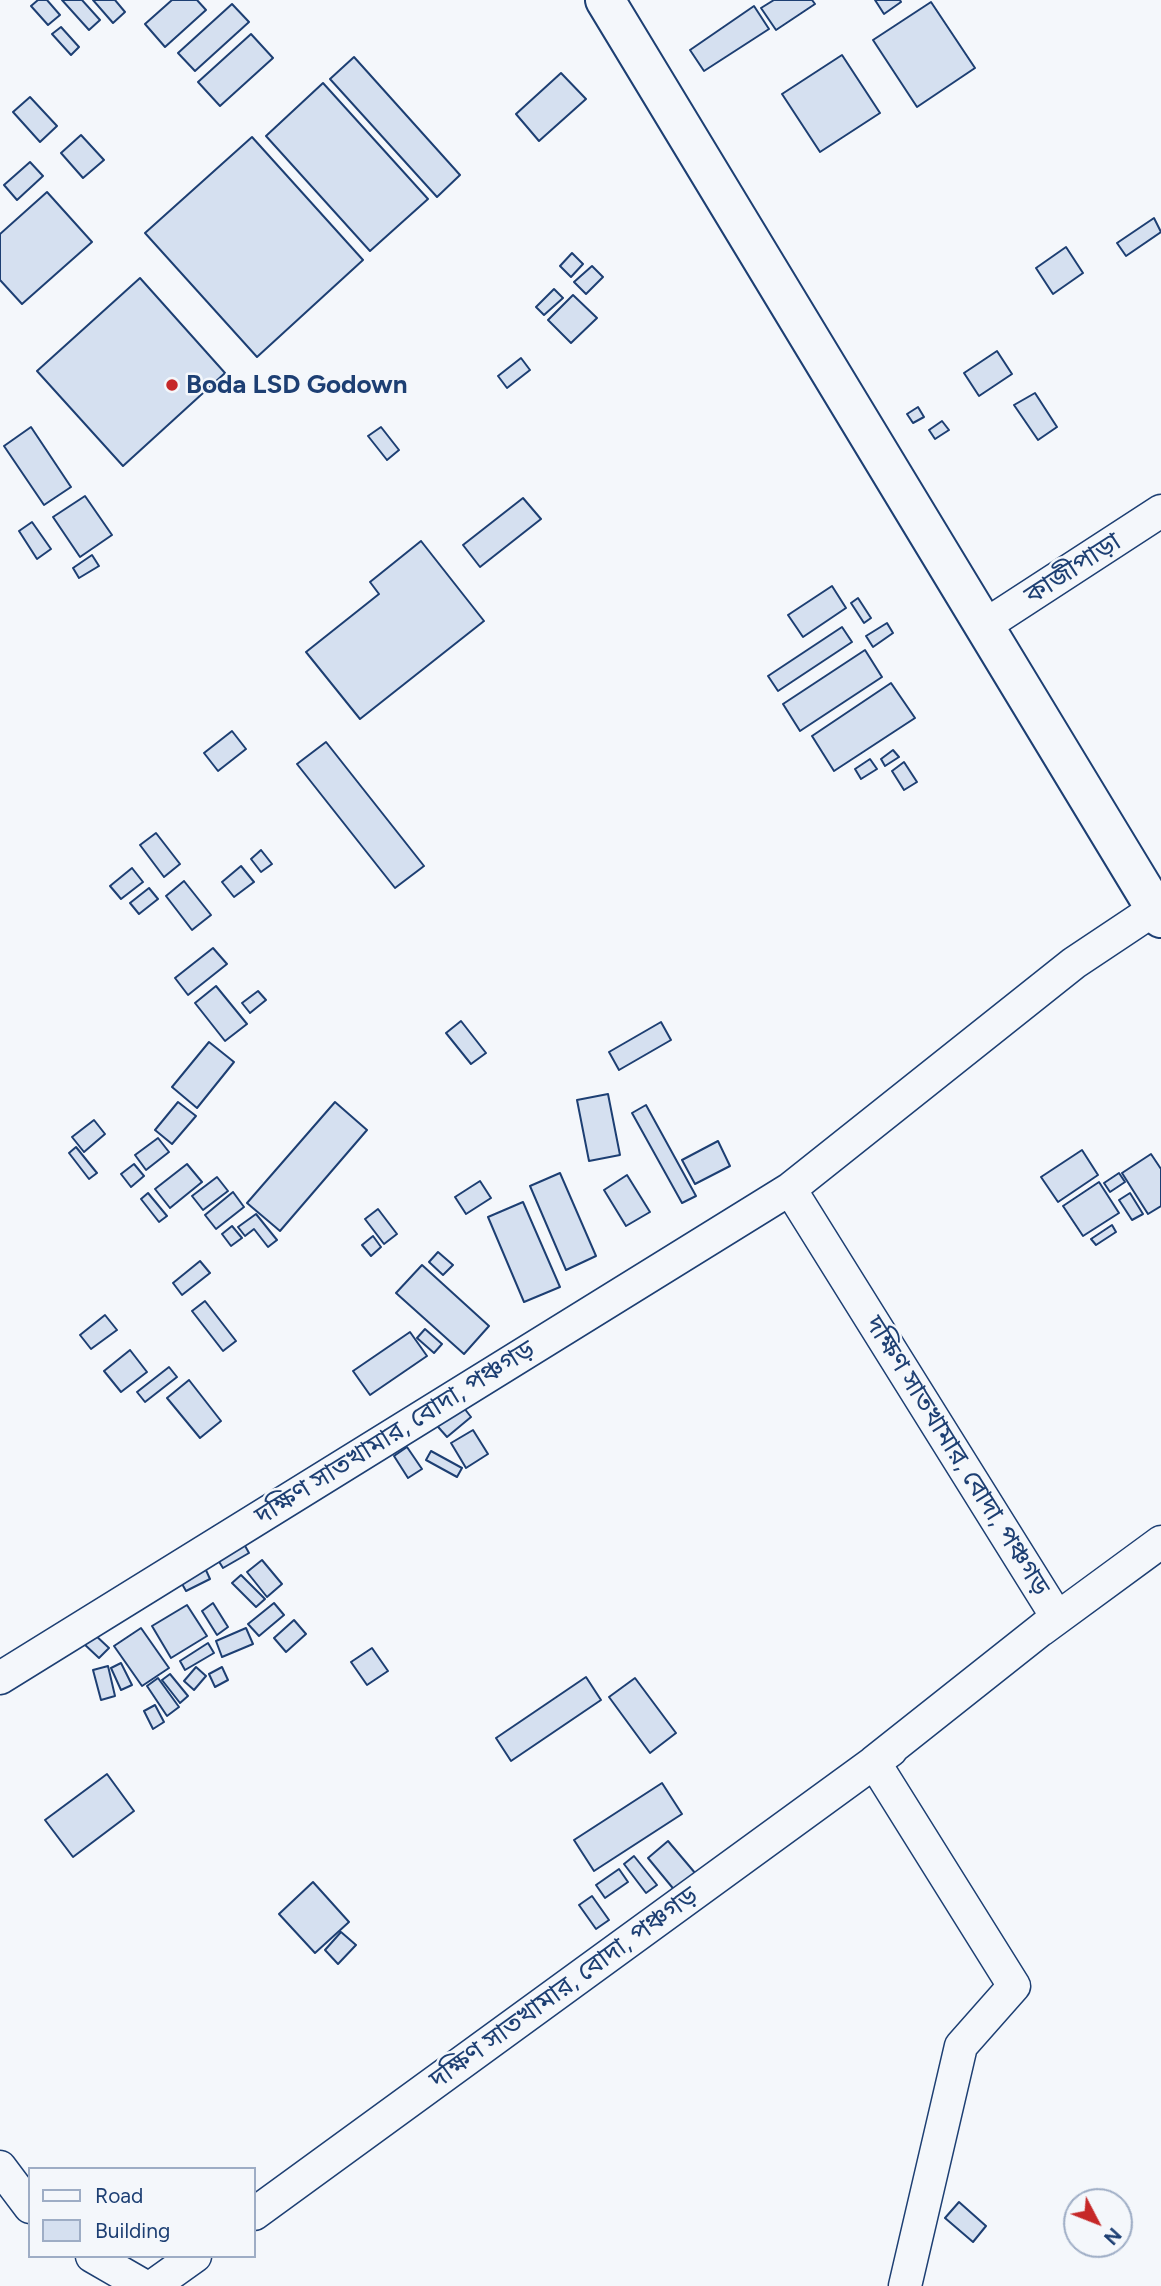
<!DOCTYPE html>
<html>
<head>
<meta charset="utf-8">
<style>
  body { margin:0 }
  #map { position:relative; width:1161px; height:2286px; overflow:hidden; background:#f4f7fb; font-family:Figtree,sans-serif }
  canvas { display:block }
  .legend { position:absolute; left:28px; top:2167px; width:228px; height:91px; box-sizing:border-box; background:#f4f7fb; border:2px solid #9eadc5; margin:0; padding:9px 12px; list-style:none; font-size:21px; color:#1d3f73 }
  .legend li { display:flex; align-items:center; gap:14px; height:35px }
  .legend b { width:35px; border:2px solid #9eadc5 }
  .north { position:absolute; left:1063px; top:2188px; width:70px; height:70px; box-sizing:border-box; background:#f4f7fb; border:2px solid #9eadc5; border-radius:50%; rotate:132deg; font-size:19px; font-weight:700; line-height:28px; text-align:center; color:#1d3f73 }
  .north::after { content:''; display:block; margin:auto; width:24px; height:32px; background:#c62828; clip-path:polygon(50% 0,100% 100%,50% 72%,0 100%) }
</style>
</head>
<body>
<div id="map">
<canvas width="1161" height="2286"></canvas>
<ul class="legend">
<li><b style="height:9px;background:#f4f7fb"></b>Road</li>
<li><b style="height:19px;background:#d5e0f0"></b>Building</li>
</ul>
<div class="north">N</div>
</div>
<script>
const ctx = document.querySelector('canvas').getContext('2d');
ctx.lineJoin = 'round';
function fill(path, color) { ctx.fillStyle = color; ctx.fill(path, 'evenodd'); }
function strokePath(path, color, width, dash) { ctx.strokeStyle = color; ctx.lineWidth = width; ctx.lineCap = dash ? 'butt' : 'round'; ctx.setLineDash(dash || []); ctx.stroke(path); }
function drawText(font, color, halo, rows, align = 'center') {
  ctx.font = font + ' Figtree,"Noto Sans Bengali",sans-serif'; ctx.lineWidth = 5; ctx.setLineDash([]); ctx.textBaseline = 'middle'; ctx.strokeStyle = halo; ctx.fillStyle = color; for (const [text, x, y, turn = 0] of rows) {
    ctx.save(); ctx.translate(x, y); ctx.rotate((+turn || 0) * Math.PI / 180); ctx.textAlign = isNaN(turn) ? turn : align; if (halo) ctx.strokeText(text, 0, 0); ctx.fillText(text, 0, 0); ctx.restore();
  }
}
const building = new Path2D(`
  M38,0H47L60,15L48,25L31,6Z
  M62,0H82L100,20L89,30Z
  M93,0H115L125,12L113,23Z
  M172,0H197L206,10L165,47L145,24Z
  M774,0H812L815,4L776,30L761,8Z
  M875,0H900L901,2L884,14Z
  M931,2L975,68L917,107L873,40Z
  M232,4L249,22L195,71L178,53Z
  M754,6L769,29L704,71L690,50Z
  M61,27L79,47L71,55L52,34Z
  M251,34L273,58L220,106L198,82Z
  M842,55L880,113L820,152L782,94Z
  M354,57L460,175L437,197L330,79Z
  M561,73L586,99L539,141L516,114Z
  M323,83L428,199L370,251L266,136Z
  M30,97L57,126L40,142L13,112Z
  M81,135L104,160L83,178L61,153Z
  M252,137L363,260L257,357L145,233Z
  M30,162L43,176L17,200L4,185Z
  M47,192L92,242L22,304L0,280V234Z
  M1154,218L1161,232L1126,256L1117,243Z
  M1066,247L1083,273L1053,294L1036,268Z
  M572,253L583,264L571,277L560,266Z
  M592,266L603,277L586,294L574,282Z
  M140,278L225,373L123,466L37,371Z
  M554,289L563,298L544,315L536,307Z
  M573,295L597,318L571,343L548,320Z
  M997,351L1012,374L979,396L964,373Z
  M521,358L530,370L507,388L498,376Z
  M1035,393L1057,427L1038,440L1014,405Z
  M918,407L924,417L913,423L907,414Z
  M942,421L949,430L935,439L929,430Z
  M31,427L71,487L44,505L4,446Z
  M381,427L399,450L387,460L368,436Z
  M85,496L112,535L80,557L53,517Z
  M523,498L541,519L480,567L463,545Z
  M32,522L51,549L37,559L19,531Z
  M421,541L484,621L360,719L306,652L379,594L370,582Z
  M92,555L99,566L79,578L73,568Z
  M832,586L846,608L803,637L788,615Z
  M858,598L871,618L864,623L851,603Z
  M887,623L893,633L873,647L866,636Z
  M842,627L852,642L778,691L768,676Z
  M865,650L882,677L800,731L783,704Z
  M891,683L915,718L834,771L812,736Z
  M232,731L246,749L218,771L204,753Z
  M326,742L424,866L395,888L297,764Z
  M893,750L899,757L885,766L881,759Z
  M870,759L877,769L861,779L855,769Z
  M904,762L917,782L904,790L892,771Z
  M156,833L180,864L164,877L140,845Z
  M261,850L272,864L261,872L251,859Z
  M241,866L254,882L234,897L222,882Z
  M132,868L143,882L121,899L110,886Z
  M184,881L211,915L192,930L166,896Z
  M149,888L158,899L139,914L130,903Z
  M213,948L227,964L188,995L175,978Z
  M216,986L247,1024L225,1041L195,1003Z
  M258,991L266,1000L250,1013L242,1003Z
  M461,1021L486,1053L471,1064L446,1033Z
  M661,1022L671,1040L619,1070L609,1052Z
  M209,1042L234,1062L197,1108L172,1087Z
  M608,1094L620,1155L589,1161L577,1100Z
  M178,1102L196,1116L172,1144L155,1130Z
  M335,1102L367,1130L280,1231L247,1203Z
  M646,1105L696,1196L682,1203L632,1113Z
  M94,1120L105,1134L84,1152L72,1137Z
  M158,1138L169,1152L146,1170L135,1155Z
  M718,1141L730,1166L695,1184L682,1160Z
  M76,1147L97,1173L89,1179L69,1153Z
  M1082,1150L1098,1175L1058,1202L1041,1177Z
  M1151,1154L1161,1169V1206L1148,1214L1122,1173Z
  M134,1164L144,1176L131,1187L121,1174Z
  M187,1164L202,1182L170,1208L155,1189Z
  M560,1173L596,1256L566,1270L530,1186Z
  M1119,1173L1125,1182L1110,1192L1104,1183Z
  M627,1175L650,1212L626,1226L604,1190Z
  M217,1177L228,1191L203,1210L192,1196Z
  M480,1181L491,1198L466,1214L455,1197Z
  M1099,1182L1119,1213L1083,1236L1063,1206Z
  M233,1192L244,1207L216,1229L205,1215Z
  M148,1193L167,1216L159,1222L141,1199Z
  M1130,1193L1143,1214L1132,1220L1119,1200Z
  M523,1202L560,1287L524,1302L488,1217Z
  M378,1209L397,1234L384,1244L365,1219Z
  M256,1214L277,1240L268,1247L254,1229L245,1236L238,1227Z
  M1112,1225L1116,1232L1096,1245L1091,1239Z
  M232,1226L242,1238L231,1246L222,1234Z
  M373,1236L381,1247L371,1256L362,1245Z
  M438,1252L453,1265L443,1275L429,1262Z
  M200,1261L210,1273L182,1295L173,1283Z
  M422,1265L489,1326L464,1354L396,1293Z
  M205,1301L236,1341L223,1351L192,1311Z
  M105,1315L117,1330L91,1349L80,1335Z
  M425,1329L442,1344L434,1353L417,1338Z
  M410,1332L427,1356L370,1395L353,1371Z
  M130,1350L147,1372L121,1392L104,1371Z
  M169,1367L177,1377L145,1402L137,1392Z
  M189,1380L221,1421L200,1438L167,1398Z
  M457,1399L471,1417L447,1437L432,1420Z
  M473,1430L488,1454L466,1468L451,1443Z
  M407,1447L422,1469L408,1478L394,1456Z
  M431,1451L462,1468L457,1477L426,1460Z
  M244,1544L249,1553L223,1568L218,1560Z
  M262,1560L282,1584L267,1597L247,1572Z
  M205,1568L210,1579L186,1591L181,1582Z
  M241,1575L265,1599L256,1607L232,1583Z
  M213,1603L228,1627L217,1635L202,1611Z
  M274,1603L284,1615L259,1636L248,1624Z
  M187,1605L207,1636L171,1658L152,1626Z
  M294,1620L306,1634L286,1652L274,1638Z
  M141,1628L169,1668L142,1686L114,1646Z
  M246,1628L253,1644L222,1657L216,1641Z
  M93,1633L109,1648L99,1658L83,1643Z
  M208,1643L214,1653L185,1670L180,1661Z
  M372,1648L388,1671L367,1685L351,1662Z
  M121,1663L132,1685L121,1690L111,1668Z
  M108,1666L115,1696L101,1700L93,1670Z
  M196,1667L206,1676L194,1690L184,1681Z
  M222,1667L228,1680L215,1687L209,1674Z
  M170,1674L188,1696L180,1703L162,1680Z
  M586,1677L601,1700L511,1761L496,1738Z
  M158,1678L179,1707L167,1716L147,1686Z
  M635,1678L676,1733L650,1753L609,1697Z
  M155,1705L164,1722L153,1729L144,1711Z
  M107,1774L134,1811L73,1857L45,1820Z
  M662,1783L682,1814L594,1871L574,1840Z
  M668,1841L701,1880L681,1898L648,1858Z
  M634,1856L657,1885L646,1893L624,1864Z
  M619,1869L628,1882L605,1898L596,1885Z
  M313,1882L349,1922L315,1953L279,1914Z
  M592,1896L609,1920L596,1929L579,1905Z
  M341,1932L356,1945L338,1964L325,1950Z
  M959,2202L986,2226L973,2242L945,2218Z`);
fill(building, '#d5e0f0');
strokePath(building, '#1d3f73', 2);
const minor = new Path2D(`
  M984,626L1161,511
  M790,1189L1057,1617L874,1762L1014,1986L961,2046L905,2286
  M1041,1630L1161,1542
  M0,1678L790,1189L1074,963L1155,909
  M0,2167L30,2207
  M254,2214L891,1750
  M92,2256L144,2286
  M153,2286L195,2256`);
const trunk = new Path2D(`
  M605,0L1161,918`);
strokePath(minor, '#1d3f73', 35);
strokePath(trunk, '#1d3f73', 42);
strokePath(minor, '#f4f7fb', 32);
strokePath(trunk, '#f4f7fb', 38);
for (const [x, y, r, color] of [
  [172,385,7,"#c62828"]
]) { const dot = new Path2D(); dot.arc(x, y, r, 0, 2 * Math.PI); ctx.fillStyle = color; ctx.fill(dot); strokePath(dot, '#f4f7fb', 2.5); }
drawText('bold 26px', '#1d3f73', '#f4f7fb', [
  ["Boda LSD Godown",186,385]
], 'left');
drawText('26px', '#1d3f73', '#f4f7fb', [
  ["কাজীপাড়া",1073,569,-33],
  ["দক্ষিণ সাতখামার, বোদা, পঞ্চগড়",395,1433,-32],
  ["দক্ষিণ সাতখামার, বোদা, পঞ্চগড়",957,1456,58],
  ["দক্ষিণ সাতখামার, বোদা, পঞ্চগড়",564,1988,-36]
]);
</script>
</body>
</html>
